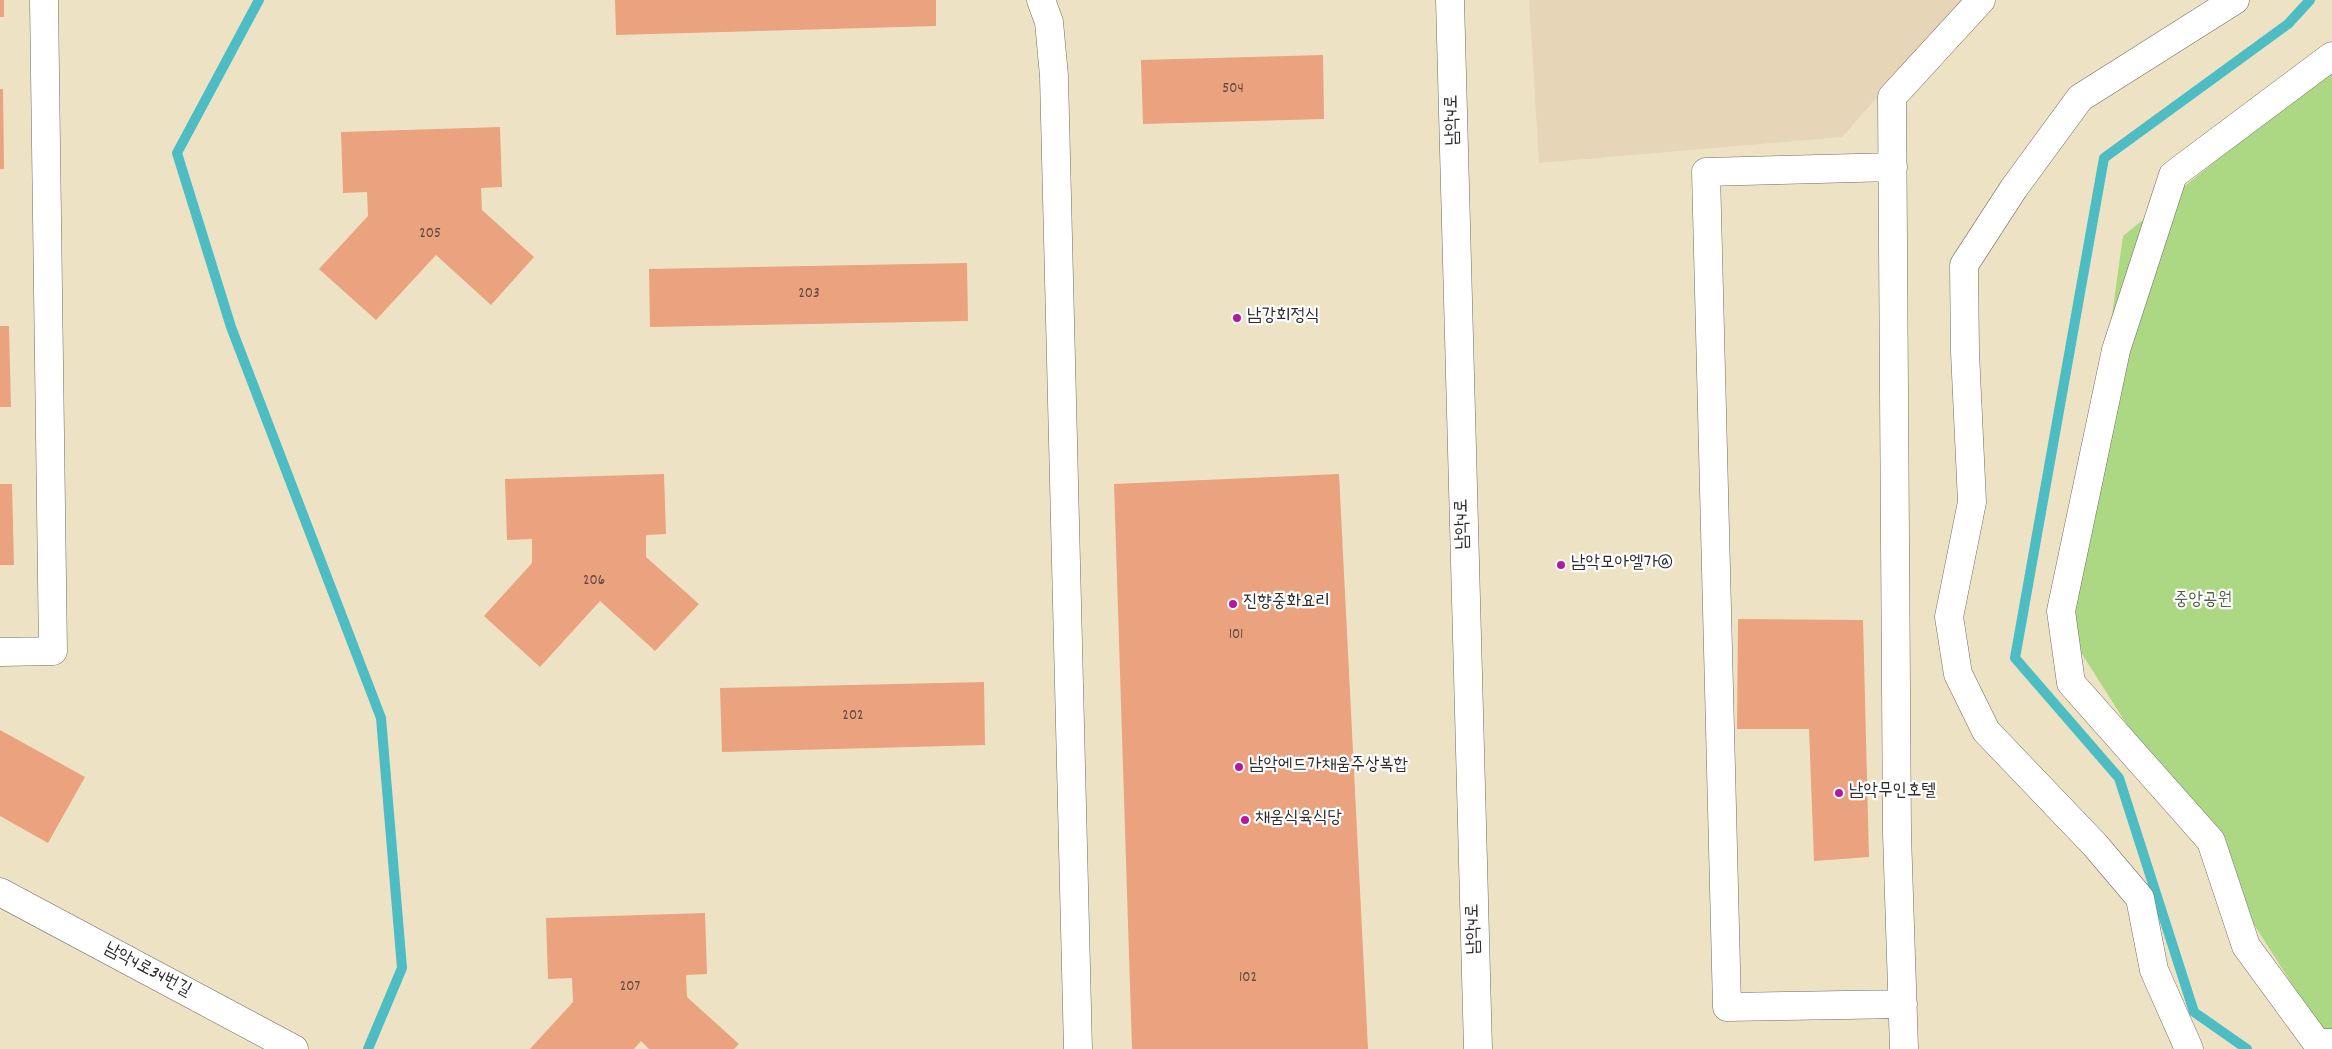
<!DOCTYPE html>
<html>
<head>
<meta charset="utf-8">
<style>
  body { margin:0 }
  canvas { display:block; background:#ede3c4 }
</style>
</head>
<body>
<canvas width="2332" height="1049"></canvas>
<script>
const ctx = document.querySelector('canvas').getContext('2d');
ctx.lineJoin = 'round';
function fill(path, color) { ctx.fillStyle = color; ctx.fill(path, 'evenodd'); }
function strokePath(path, color, width, dash) { ctx.strokeStyle = color; ctx.lineWidth = width; ctx.lineCap = dash ? 'butt' : 'round'; ctx.setLineDash(dash || []); ctx.stroke(path); }
function drawText(font, color, halo, rows, align = 'center') {
  ctx.font = font + ' Dekko,"Poor Story",sans-serif'; ctx.lineWidth = 4.5; ctx.setLineDash([]); ctx.textBaseline = 'middle'; ctx.strokeStyle = halo; ctx.fillStyle = color; for (const [text, x, y, turn = 0] of rows) {
    ctx.save(); ctx.translate(x, y); ctx.rotate((+turn || 0) * Math.PI / 180); ctx.textAlign = isNaN(turn) ? turn : align; if (halo) ctx.strokeText(text, 0, 0); ctx.fillText(text, 0, 0); ctx.restore();
  }
}
fill(new Path2D(`
  M1529,0H1963L1842,137L1539,163Z`), '#e6d5b7');
fill(new Path2D(`
  M2332,67V1035L2325,1036L2068,632L2123,236Z`), '#acd884');
strokePath(new Path2D(`
  M259,0L177,153L231,327L381,718L402,968L368,1049
  M2247,1049L2194,1012L2119,778L2015,658L2104,158L2288,24L2310,0`), '#4ebdc3', 10);
fill(new Path2D(`
  M0,0H4V17H0Z
  M615,0H936V26L616,35Z
  M1323,55L1324,119L1143,124L1141,60Z
  M0,89H3L4,169H0Z
  M500,127L502,187L481,188L482,210L534,257L491,305L436,255L376,320L319,269L368,216L367,192L343,193L341,132Z
  M967,263L968,321L650,327L649,269Z
  M0,326H9L11,407H0Z
  M664,474L666,534L646,535V557L699,604L655,651L600,601L540,667L484,616L532,563V539L507,540L505,479Z
  M1339,474L1368,1049H1132L1114,484Z
  M0,484H12L14,565H0Z
  M1738,619L1863,620L1869,857L1814,861L1809,729H1737Z
  M984,682L985,745L722,752L720,688Z
  M0,730L85,777L48,843L0,816Z
  M705,913L707,974L686,975L687,997L739,1044L734,1049H649L641,1041L634,1049H530L573,1002L572,978L548,979L546,918Z`), '#eba27e');
const minor = new Path2D(`
  M1041,0L1049,22L1054,76L1078,1049
  M1450,0L1478,1049
  M2332,56L2173,175L2116,350L2061,611L2071,683L2211,841L2246,946L2317,1043H2332
  M1893,167L1706,172L1727,1007L1903,1004
  M0,652L53,651L44,0
  M0,892L294,1049
  M1904,1049L1897,834L1892,97L1981,0
  M2189,1049L2154,970L2140,898L2095,845L1986,731L1958,674L1949,617L1972,502L1965,352L1964,265L2014,188L2080,98L2235,0`);
strokePath(minor, '#6f6b61', 29);
strokePath(minor, '#fff', 28);
for (const [x, y, r, color] of [
  [1237,318,5,"#b5179e"],
  [1561,565,5,"#b5179e"],
  [1233,604,5,"#b5179e"],
  [1239,767,5,"#b5179e"],
  [1839,793,5,"#b5179e"],
  [1245,820,5,"#b5179e"]
]) { const dot = new Path2D(); dot.arc(x, y, r, 0, 2 * Math.PI); ctx.fillStyle = color; ctx.fill(dot); strokePath(dot, '#fff', 2); }
drawText('15px', '#5b4940', null, [
  ["504",1233,90],
  ["205",430,235],
  ["203",809,295],
  ["206",594,582],
  ["101",1236,636],
  ["202",853,717],
  ["102",1248,979],
  ["207",630,988]
]);
drawText('18px', '#2b2b2b', '#fff', [
  ["남악4로",1454,120,-91],
  ["남악4로",1464,524,-91],
  ["남악4로",1475,929,-91],
  ["남악4로34번길",147,971,28]
]);
drawText('18px', '#2b2b2b', '#fff', [
  ["남강회정식",1247,318],
  ["남악모아엘가ⓐ",1571,565],
  ["진향중화요리",1243,604],
  ["남악에드가채움주상복합",1249,767],
  ["남악무인호텔",1849,793],
  ["채움식육식당",1255,820]
], 'left');
drawText('18px', '#525f46', '#fff', [
  ["중앙공원",2203,602]
]);
</script>
</body>
</html>
